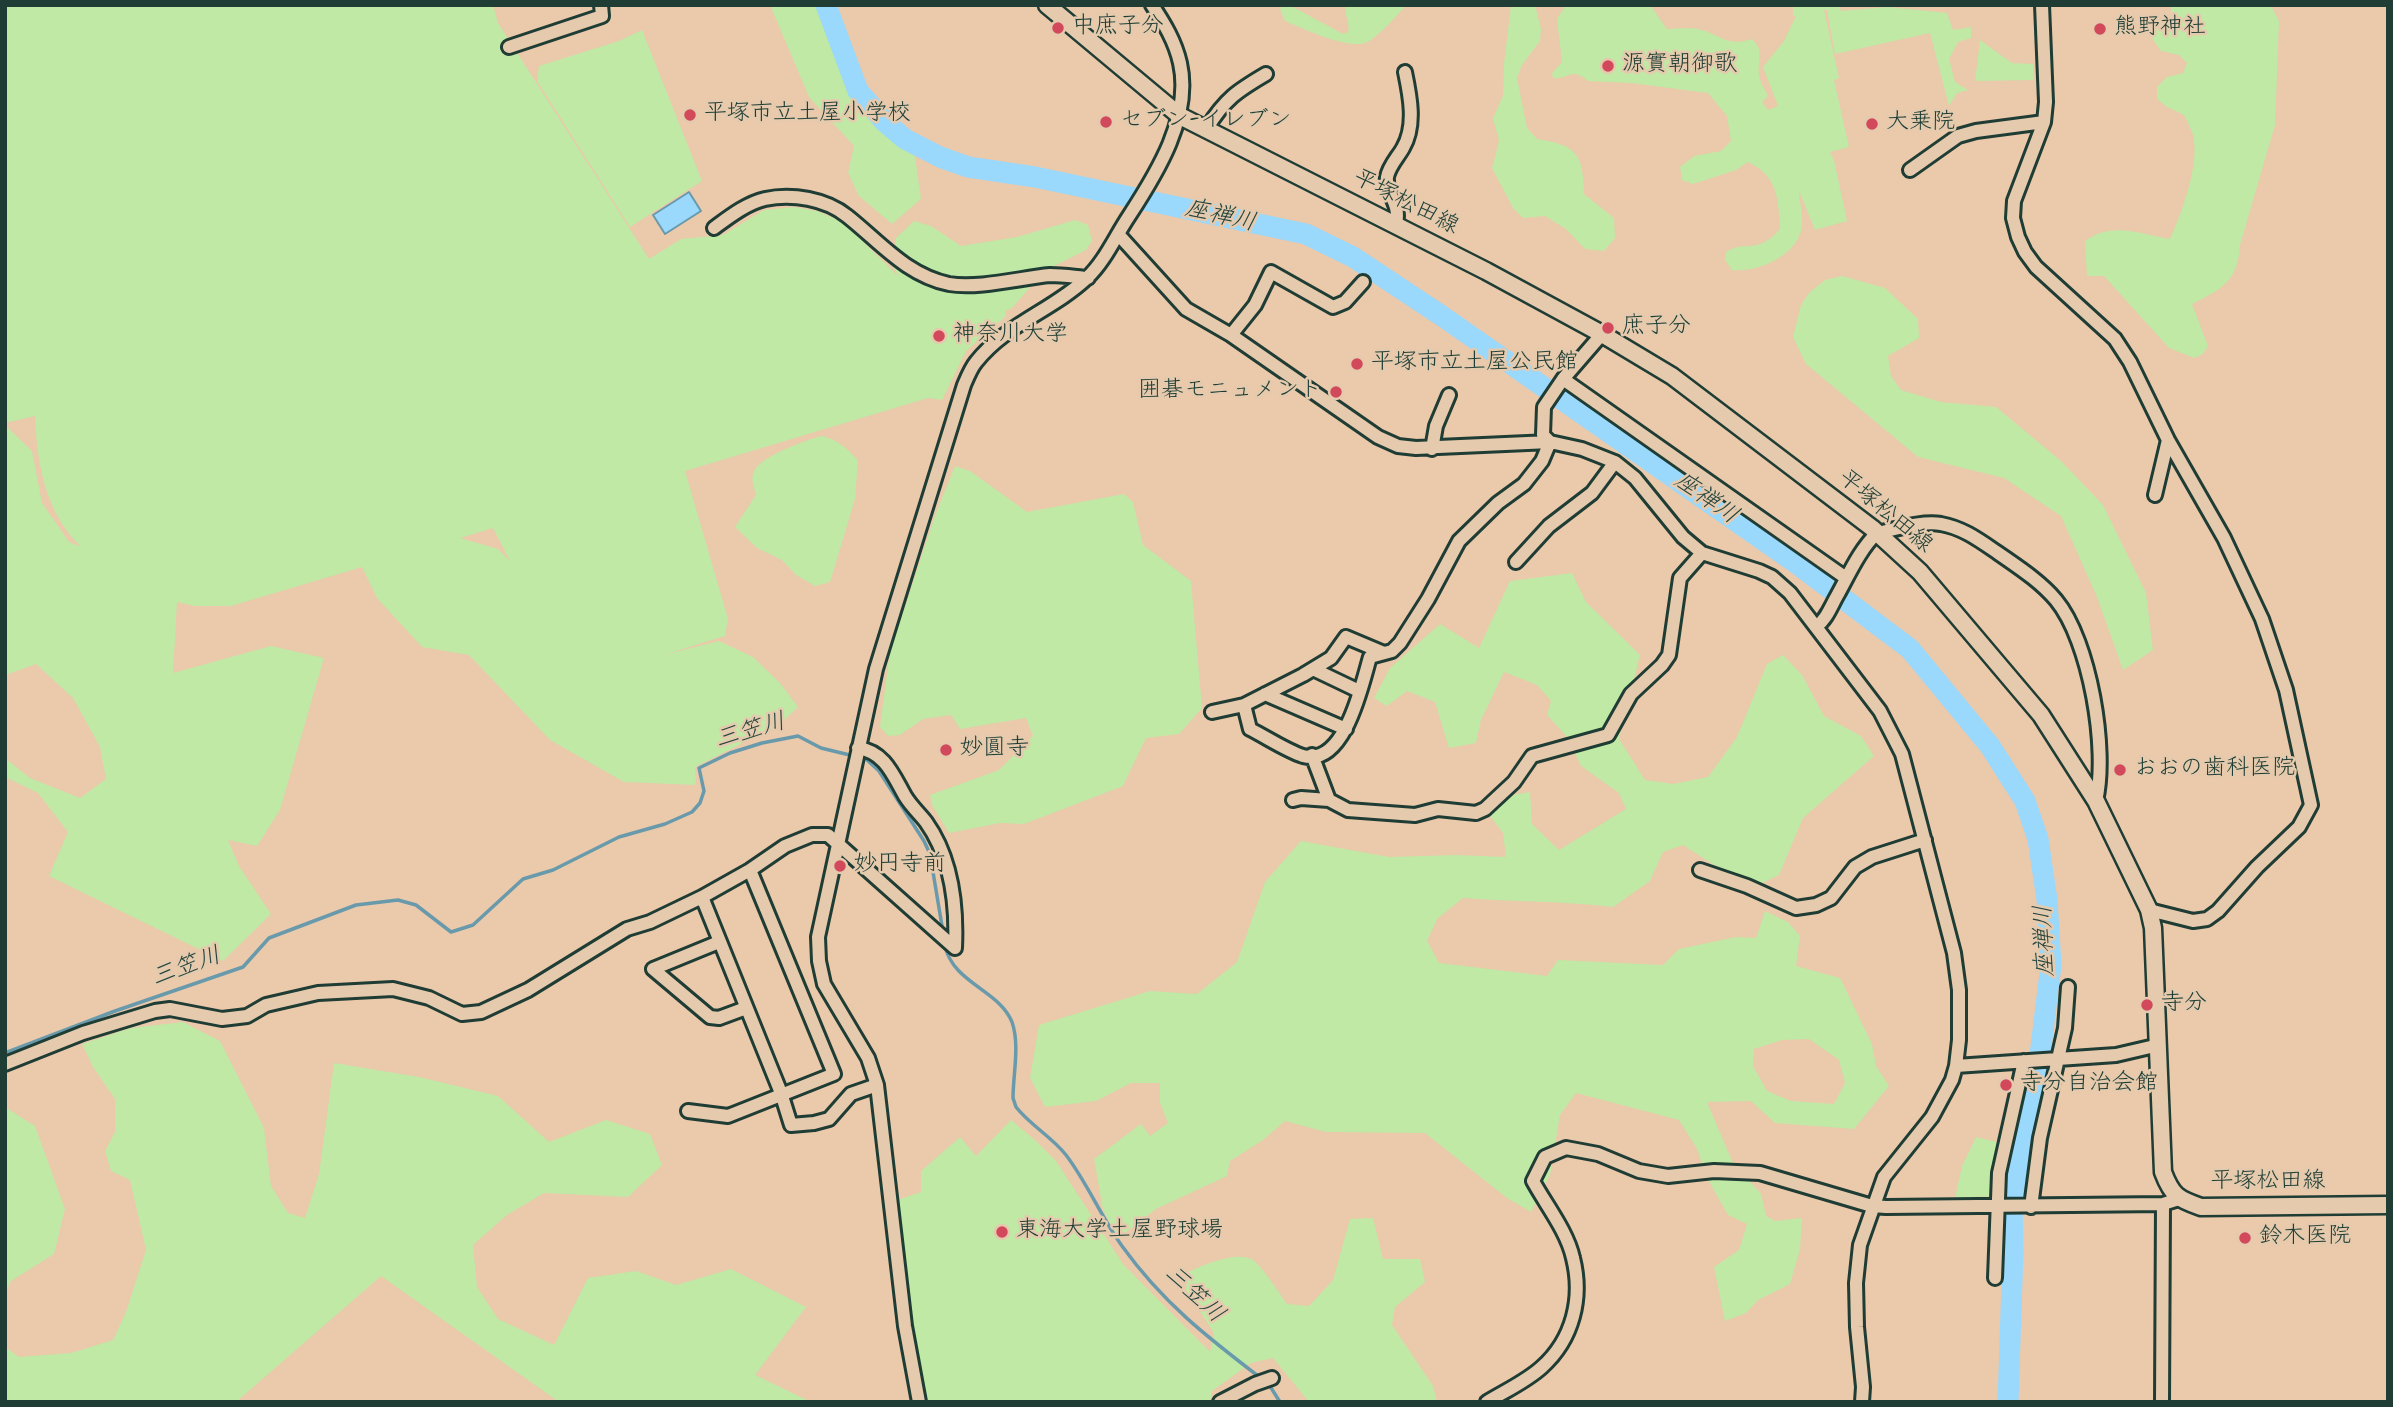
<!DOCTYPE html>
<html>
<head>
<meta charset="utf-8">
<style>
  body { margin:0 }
  #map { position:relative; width:2393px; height:1407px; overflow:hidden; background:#ebc9ab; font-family:Kalam,sans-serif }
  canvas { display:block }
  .frame { position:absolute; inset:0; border:7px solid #1f3d34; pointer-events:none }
</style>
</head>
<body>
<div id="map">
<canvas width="2393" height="1407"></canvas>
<div class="frame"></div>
</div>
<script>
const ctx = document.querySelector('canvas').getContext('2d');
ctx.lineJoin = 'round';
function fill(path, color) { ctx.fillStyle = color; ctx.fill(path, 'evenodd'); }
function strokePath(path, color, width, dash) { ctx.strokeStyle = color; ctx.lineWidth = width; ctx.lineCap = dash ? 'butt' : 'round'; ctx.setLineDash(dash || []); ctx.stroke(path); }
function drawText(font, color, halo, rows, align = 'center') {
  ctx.font = font + ' Kalam,"Klee One",sans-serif'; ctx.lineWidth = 5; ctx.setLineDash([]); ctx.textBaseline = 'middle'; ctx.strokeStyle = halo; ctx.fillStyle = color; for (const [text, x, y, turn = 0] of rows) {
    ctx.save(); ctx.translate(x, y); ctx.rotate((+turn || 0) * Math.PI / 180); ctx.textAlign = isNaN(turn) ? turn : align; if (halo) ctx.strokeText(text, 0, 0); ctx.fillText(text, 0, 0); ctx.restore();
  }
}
fill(new Path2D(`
  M5,5H493L498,23L649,259L681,239L723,235L764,210L794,207L817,211L843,222L899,277L892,265L896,238L914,221L931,226L961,246L1017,237L1075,220L1088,225L1092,241L1086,250L1044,271L1012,308L1005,311L1006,316L966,351L942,400L928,398L685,471L728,619L725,636L663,655L719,641L753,657L780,683L798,707L780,724L695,767L696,785L624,782L550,740L469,655L422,647L377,598L362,567L231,606H195L177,602L173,673L271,646L324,658L280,810L257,846L228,840L239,866L271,914L223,961L49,876L68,832L38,793L5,777V758L30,778L80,798L106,779L100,747L73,698L36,664L5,675V425L32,451L42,503L69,542L81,547C45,512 37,464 35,416L5,423ZM493,528L510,561L498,549L460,538Z
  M770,5H828L856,76L887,114L915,157L921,199L892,224L859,196L848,173L854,146L809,97Z
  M1284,5L1293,7L1343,34L1348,32C1351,23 1343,15 1346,5H1406C1399,14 1375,40 1365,43C1347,49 1304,29 1285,21L1280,9Z
  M1511,5H1535L1541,29L1540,41L1522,65L1517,78L1527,128L1537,139C1578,145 1583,155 1584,194L1614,218L1615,238L1604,251L1585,249L1566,229L1545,216L1523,218L1513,208L1492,168L1499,141L1493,118L1503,96L1504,64Z
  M1566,5H1650L1667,29C1677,29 1691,27 1702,30C1722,36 1728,47 1751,39C1765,48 1757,61 1759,75C1760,82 1765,90 1768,96L1762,102L1768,110L1778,106L1763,67L1784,41L1796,16H1793V5H1839L1841,11L1888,7L1947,13L1953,30L1971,27V38L1958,42L1949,59L1955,82L1968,90L1957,93L1949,106L1930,33L1835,54L1827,10H1824L1839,78L1834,80L1849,147L1830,152L1834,160L1847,221L1815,230L1799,191C1799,201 1803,212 1802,223C1802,254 1758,273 1732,270L1725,260L1726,252C1746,239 1756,256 1780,229C1778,199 1778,176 1748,162L1736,170L1693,184L1682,180L1680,167L1694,156L1721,151L1731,141L1727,116L1708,93L1631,83L1588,81C1571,66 1569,80 1553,78L1552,73L1562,62L1557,19Z
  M2171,5H2271L2279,21L2275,125L2240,245C2238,281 2222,289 2192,304L2208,346L2203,354L2194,358L2169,348L2104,276H2087L2085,241C2112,221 2140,234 2170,239C2182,212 2200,164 2193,135C2191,129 2187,121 2184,115L2167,107L2157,99V87L2167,77L2183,73L2187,63L2179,55L2161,51L2149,34L2171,21Z
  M642,30L702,181L630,227L537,81L539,66L619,41Z
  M1980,40L2012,63L2033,64L2034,80L1975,81Z
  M1842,276L1885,288L1918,319L1919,338L1888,356L1891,376L1901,390L1941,402L1996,407L2061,461L2103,505L2146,593L2153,650L2123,670L2097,597L2061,516L2004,478L1918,457L1806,364L1793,337L1801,305L1809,293L1825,280Z
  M821,436C838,439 847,449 858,460L855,499L830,582L815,586L796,575L782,560L757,548L735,527L756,495C754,487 749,476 756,468C767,454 804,441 821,436Z
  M955,466L970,471L1027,512L1124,494L1133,502L1143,545L1191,581L1202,708L1179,734L1146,738L1123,786L1024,824L1000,823L949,833L932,805L930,795L999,770L1033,736L1026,718L960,729L951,715L923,719L900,735L888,736L880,727L890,651L936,513Z
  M1572,573L1586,602L1640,655L1619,739L1645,780L1673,784L1708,777L1737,737L1767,664L1783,655L1802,675L1824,716L1861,736L1874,756L1803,818L1779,875L1760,884L1714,865L1683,845L1663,852L1650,881L1613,907C1564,901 1513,902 1463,898L1437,919L1427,941L1439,963L1547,976L1558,960L1663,965L1679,949L1736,937L1756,938L1765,911L1788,922L1800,936L1796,966L1840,978L1872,1044L1876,1066L1889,1086L1854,1129L1775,1123L1751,1101L1707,1102L1732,1161L1761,1194L1766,1216L1775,1221L1802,1218L1800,1249L1790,1284L1758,1300L1746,1313L1725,1321L1714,1267L1739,1250L1747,1224L1728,1215L1707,1178L1697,1149L1679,1120L1576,1093L1560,1115L1550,1175L1531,1212L1507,1198L1425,1133L1326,1132L1285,1121L1263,1140L1230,1161L1227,1176L1156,1209L1118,1238L1103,1210L1094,1159L1141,1124L1150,1136L1168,1123L1160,1103V1083H1131L1096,1101L1045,1107L1030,1078L1039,1025L1150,991L1197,994L1237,962L1265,882L1301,841L1389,857L1456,855L1506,857L1503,833L1490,816L1506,796L1530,792L1532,824L1559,850L1626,809L1619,793L1581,766L1568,738L1547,715L1551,701L1537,685L1504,672L1481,720L1476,743L1449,748L1435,702L1407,691L1387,706L1374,698L1390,668L1440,624L1479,648L1510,581ZM1809,1039L1839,1060L1845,1083L1834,1104L1791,1101L1767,1091L1753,1066L1754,1049L1782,1040Z
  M183,1022L220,1041L264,1128L271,1186L288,1213L305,1218L319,1174L334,1063L419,1077L498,1096L549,1142L606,1120L650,1134L662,1165L628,1197L544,1193L507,1215L473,1245L477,1287L498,1319L554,1345L588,1278L636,1271L676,1285L731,1269L806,1307L755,1375L811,1402H559L381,1276L236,1402H5V1347L19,1357L71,1353L113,1340L126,1312L146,1250L130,1180L111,1171L105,1151L115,1132V1099L93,1067L82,1044L131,1028Z
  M5,1107L35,1126L65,1209L54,1254L11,1281L5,1293Z
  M1011,1120L1036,1141L1056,1161L1123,1264L1210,1352L1214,1333L1186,1290L1188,1272C1202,1265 1238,1250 1253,1260C1261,1265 1280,1294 1287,1304L1309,1306L1333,1280L1350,1219L1373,1218L1383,1259H1420L1425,1282L1395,1307L1392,1325L1433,1386L1437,1402H1309L1273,1358L1251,1363L1212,1391L1210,1402H926L910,1313L897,1200L921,1192V1171L960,1137L976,1156Z
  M1976,1137L2001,1143L1994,1196L1955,1198L1962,1166Z`), '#bfe9a5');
const water = new Path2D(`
  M689,192L701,211L665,234L653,215Z`);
fill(water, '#9ad8fc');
strokePath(water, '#699aac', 2);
strokePath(new Path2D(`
  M945,946C953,983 999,990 1012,1022C1020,1045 1013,1075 1013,1098L1016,1107C1030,1125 1052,1137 1066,1155C1088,1184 1101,1217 1122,1246C1163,1303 1207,1337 1262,1379
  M5,1053L115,1011L243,967L269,938L356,905L398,900L416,905L451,932L473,925L523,879L553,870L619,837L665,824L692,812L700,803L704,791L699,768L730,753L762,743L798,736L821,748L866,759L879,771L924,841L930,854L943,932
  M1268,1383L1280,1402`), '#699aac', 3.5);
strokePath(new Path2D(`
  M826,5L858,91L885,122L905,139L940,157L968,167L1035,177L1306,234L1353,257L1442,316L1800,566L1910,649L1990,746L2025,801L2038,839L2047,900L2051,965L2034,1104L2028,1123L2012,1202L2013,1251L2008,1402`), '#9ad8fc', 21);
const minor = new Path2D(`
  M2042,5L2046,102L2044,122L2014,201L2013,218L2018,237L2025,252L2036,267L2115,339L2130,362L2168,440L2224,538L2262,619L2286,690L2311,805L2299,827L2257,867L2218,911L2207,919L2193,921L2149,910
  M509,47L602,16L601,5
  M1207,128C1225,99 1237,91 1266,74
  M1910,170L1958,136L1976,131L2044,122
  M1396,224C1401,202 1385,194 1387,177C1389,166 1398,157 1403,148C1416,126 1410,96 1405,72
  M714,228C729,217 747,203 765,199C792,193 826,199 847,216C880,242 906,275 949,284C978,289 1020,278 1050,275C1062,275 1076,277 1088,278
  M1118,234L1186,309L1231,335L1378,437L1398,446L1416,448L1550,442L1582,449L1615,462L1635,478L1683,537L1702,553L1759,571L1772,577L1790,593L1880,711L1902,754L1954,953L1959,990V1040L1956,1066L1952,1080L1932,1117L1884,1177L1860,1245L1856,1283L1857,1327L1863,1387L1862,1402
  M1231,335L1255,305L1271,272L1333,307L1345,302L1363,282
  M1563,379L1846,578
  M1432,449L1436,426L1449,395
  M2155,495L2168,440
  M1516,562L1549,526L1592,493L1615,462
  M1816,627C1827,619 1831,606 1838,594C1849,574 1860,549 1877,533C1897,529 1921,521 1941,524C1963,528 1979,540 1998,553C2018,567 2040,581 2056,600C2090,641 2108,750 2096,801
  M1313,669L1359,691
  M1265,694L1346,729
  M1244,705L1250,729C1266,737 1287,751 1303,756C1345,767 1362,684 1370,657L1392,651L1400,643L1428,599L1459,541L1498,503L1524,484L1542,461L1550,442L1543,435L1544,407L1563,379L1602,334
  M1212,712L1244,705L1303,675L1331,658L1346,637L1384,653
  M858,748C885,752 893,775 905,796C911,806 919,813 926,822C951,857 957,905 955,948
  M1312,755L1329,800
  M1293,800L1301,798L1329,800L1348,810L1415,815L1438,809L1476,813L1485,809L1514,782L1532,756L1608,735L1631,694L1662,665L1669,655L1680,578L1702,553
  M1700,870L1747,886L1796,908L1816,905L1831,898L1855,867L1872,857L1925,840
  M702,897L781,1093L791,1125L814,1123L829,1119L851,1094L877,1085
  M719,942L653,969L710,1017L719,1018L746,1008
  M5,1064L83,1033L155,1011L170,1009L222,1019L247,1016L266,1005L318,993L393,989L429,998L462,1014L481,1012L528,990L627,929L650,922L702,897L750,870L785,846L812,835H828L955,948
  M1956,1066L2116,1055L2159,1045
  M688,1111L728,1116L834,1074L750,870
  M2031,1207L2040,1138L2065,1028L2068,987
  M1995,1278L1999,1173L2024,1061
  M919,1402L905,1326L877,1085L868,1058L824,984L819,961L818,937L876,669L964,385C967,378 971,368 976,362C1006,324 1053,310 1087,278C1105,261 1115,237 1129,216C1157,173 1192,117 1180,63C1175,41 1164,23 1152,5
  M1220,1402L1255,1384L1272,1378
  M1487,1402C1505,1391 1527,1381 1542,1367C1573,1339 1583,1298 1573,1258C1567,1231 1546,1205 1533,1181L1545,1157L1566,1148L1598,1154L1639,1171L1668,1176L1714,1171L1760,1173L1872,1206L1886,1207L2163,1204L2179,1199
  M2162,1402L2163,1204`);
const major = new Path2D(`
  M1047,5L1180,116L1486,271L1602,334L1672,376L1872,528L1920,572L2041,715L2096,801L2149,910L2153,928L2163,1172C2172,1196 2178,1199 2201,1207L2388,1205`);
strokePath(minor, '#1f3d34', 18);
strokePath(major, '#1f3d34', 21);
strokePath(minor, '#e5caad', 12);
strokePath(major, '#e5caad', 16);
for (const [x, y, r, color] of [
  [1058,28,7,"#d1495b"],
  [2100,29,7,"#d1495b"],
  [1608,66,7,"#d1495b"],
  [690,115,7,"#d1495b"],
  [1106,122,7,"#d1495b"],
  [1872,124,7,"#d1495b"],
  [1608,328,7,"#d1495b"],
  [939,336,7,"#d1495b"],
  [1357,364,7,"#d1495b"],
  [1336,392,7,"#d1495b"],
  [946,750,7,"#d1495b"],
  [2120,770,7,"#d1495b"],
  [840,866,7,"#d1495b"],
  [2147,1005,7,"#d1495b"],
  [2006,1085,7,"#d1495b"],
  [1002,1232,7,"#d1495b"],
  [2245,1238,7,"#d1495b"]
]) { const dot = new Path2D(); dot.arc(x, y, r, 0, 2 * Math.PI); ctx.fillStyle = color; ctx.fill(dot); strokePath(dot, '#e5caad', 2.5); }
drawText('23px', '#1f3d34', '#e5caad', [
  ["中庶子分",1072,28],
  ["熊野神社",2114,29],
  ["源實朝御歌",1622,66],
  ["平塚市立土屋小学校",704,115],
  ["セブン-イレブン",1120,122],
  ["大乗院",1886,124],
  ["庶子分",1622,328],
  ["神奈川大学",953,336],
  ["平塚市立土屋公民館",1371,364],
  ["囲碁モニュメント",1322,392,"right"],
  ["妙圓寺",960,750],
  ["おおの歯科医院",2134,770],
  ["妙円寺前",854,866],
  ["寺分",2161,1005],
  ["寺分自治会館",2020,1085],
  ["東海大学土屋野球場",1016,1232],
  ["鈴木医院",2259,1238]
], 'left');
drawText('23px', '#1f3d34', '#e5caad', [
  ["平塚松田線",1405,204,27],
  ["平塚松田線",1884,513,40],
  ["平塚松田線",2268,1183]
]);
drawText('italic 24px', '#25453e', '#e5caad', [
  ["座禅川",1220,218,13],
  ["座禅川",1705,500,35],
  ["三笠川",751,733,-16],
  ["座禅川",2047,941,-92],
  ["三笠川",187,969,-20],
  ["三笠川",1193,1296,43]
]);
</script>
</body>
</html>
